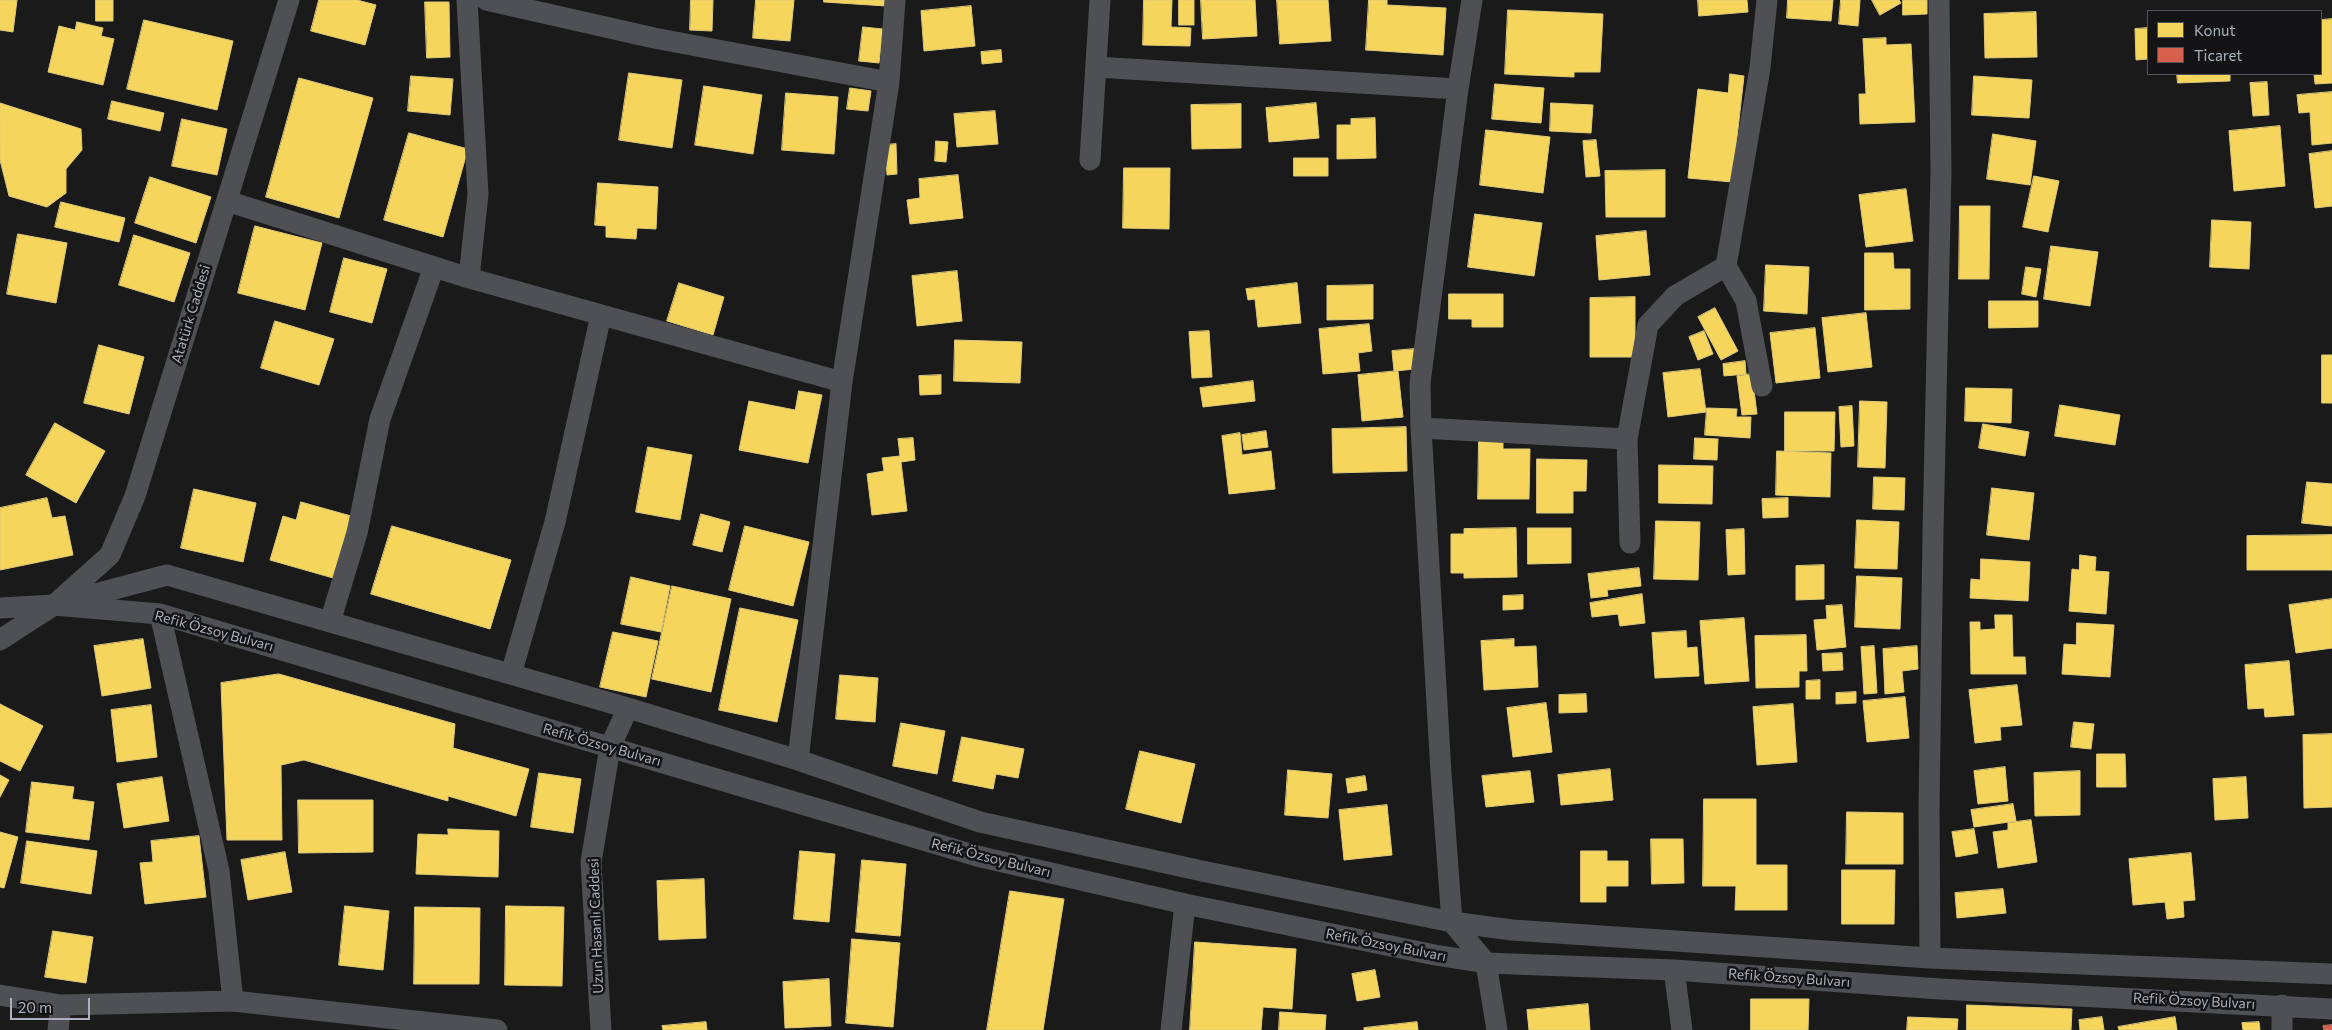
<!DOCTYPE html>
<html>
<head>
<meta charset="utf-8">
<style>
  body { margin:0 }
  #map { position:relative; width:2332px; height:1030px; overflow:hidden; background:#1a1a1b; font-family:Commissioner,sans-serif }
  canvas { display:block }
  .legend { position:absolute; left:2147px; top:10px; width:175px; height:65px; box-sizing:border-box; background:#141417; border:1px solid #505359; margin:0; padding:6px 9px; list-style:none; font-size:15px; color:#aab1bc }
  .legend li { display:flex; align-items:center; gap:10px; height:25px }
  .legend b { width:25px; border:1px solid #505359 }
  .scale { position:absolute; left:10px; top:998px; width:80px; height:22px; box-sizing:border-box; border:2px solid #aab1bc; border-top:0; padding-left:6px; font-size:15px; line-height:18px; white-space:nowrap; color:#aab1bc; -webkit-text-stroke:4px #141417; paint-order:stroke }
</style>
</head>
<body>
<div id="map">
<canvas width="2332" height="1030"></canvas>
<ul class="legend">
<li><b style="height:14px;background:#f6d55c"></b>Konut</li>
<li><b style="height:14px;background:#d6604d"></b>Ticaret</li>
</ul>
<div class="scale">20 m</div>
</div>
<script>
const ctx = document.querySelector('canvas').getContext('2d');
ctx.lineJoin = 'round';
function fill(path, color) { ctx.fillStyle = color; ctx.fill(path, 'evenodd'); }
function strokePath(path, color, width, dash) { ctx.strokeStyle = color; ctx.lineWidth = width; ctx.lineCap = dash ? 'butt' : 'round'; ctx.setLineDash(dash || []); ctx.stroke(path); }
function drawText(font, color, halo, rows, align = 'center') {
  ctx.font = font + ' Commissioner,sans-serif'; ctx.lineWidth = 5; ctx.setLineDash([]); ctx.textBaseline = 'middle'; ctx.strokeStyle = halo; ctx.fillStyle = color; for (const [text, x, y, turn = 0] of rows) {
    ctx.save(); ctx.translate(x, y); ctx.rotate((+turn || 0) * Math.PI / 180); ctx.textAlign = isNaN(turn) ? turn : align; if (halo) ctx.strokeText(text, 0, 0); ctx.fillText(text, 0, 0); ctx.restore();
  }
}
const homes = new Path2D(`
  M0,0H17L13,32L0,30Z
  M96,0H113V21H96Z
  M319,0H357L376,5L365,45L311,31Z
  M691,0H713L712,31L690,30Z
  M756,0H794L790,41L753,38Z
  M824,0H887L886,6L824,2Z
  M1144,0H1172L1171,27L1191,28L1190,46L1143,45Z
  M1179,0H1194V25H1179Z
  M1201,0H1255L1257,36L1203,39Z
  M1277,0H1328L1331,41L1280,44Z
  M1369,0H1387V5L1446,8L1443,55L1366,50Z
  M1698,0H1747L1748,12L1699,16Z
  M1788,0H1833L1831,21L1787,18Z
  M1841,0H1860L1858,26L1839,24Z
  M1872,0H1899L1901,3L1880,15Z
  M1903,0H1927V14L1903,15Z
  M425,2H449L450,57L427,58Z
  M971,6L975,46L924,51L921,11Z
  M1508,10L1603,14L1600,72H1574V77L1505,74Z
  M2036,12L2037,57L1985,58L1984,14Z
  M2332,19V83L2315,84L2314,74H2321V20Z
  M144,20L233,41L217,110L127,89Z
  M77,22L103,28L101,36L114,39L103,85L48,72L59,26L75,30Z
  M863,27L883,29L879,63L859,61Z
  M2148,28V59L2136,60L2135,29Z
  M1886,38V45L1911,44L1915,122L1860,124L1859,94H1866L1863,39Z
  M1001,50L1002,62L982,64L981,52Z
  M629,73L682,80L672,148L619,140Z
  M1730,74L1744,76L1732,182L1688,178L1698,89L1728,93Z
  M2177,74H2230V81L2178,83Z
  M411,76L453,79L450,115L408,111Z
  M1974,76L2032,80L2029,118L1972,115Z
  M299,78L373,98L339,218L266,197Z
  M2267,82L2269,115L2253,116L2250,83Z
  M1495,84L1544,88L1541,123L1492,119Z
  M704,86L762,95L753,154L695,145Z
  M850,88L871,91L868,111L847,109Z
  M2332,92V143L2312,145L2310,112L2299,113L2297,95Z
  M786,93L838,97L834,154L782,150Z
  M112,101L164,113L160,131L108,119Z
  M0,103L81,129L82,150L66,169V193L47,207L9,196L0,160Z
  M1316,103L1319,138L1269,142L1266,108Z
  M1551,103L1593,105L1591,133L1550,131Z
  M1241,104V148L1192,149L1191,105Z
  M995,111L998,144L957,147L954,114Z
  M1375,118L1376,158L1337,159V125H1351V119Z
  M182,119L227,129L217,175L172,166Z
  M2280,126L2285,186L2234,191L2229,131Z
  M1486,130L1550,137L1543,193L1480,185Z
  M409,133L468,149L443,237L384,220Z
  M1993,134L2036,141L2030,185L1987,179Z
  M1596,140L1600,176L1586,177L1583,141Z
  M936,141L948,142L946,162L935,161Z
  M896,144L897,174L887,175L885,145Z
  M2332,151V206L2315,208L2309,154Z
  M1294,158H1328V176H1294Z
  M1124,168H1170L1169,229L1123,228Z
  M1665,170V217H1606L1605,171Z
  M958,175L963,218L910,224L907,200L920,198L919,179Z
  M2034,176L2059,181L2048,232L2023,227Z
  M150,177L211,197L196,243L135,223Z
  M598,183L658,187L656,229L637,228L636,239L606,237V226L595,225Z
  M1906,189L1913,241L1866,247L1859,195Z
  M61,202L125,218L119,242L55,227Z
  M1960,206H1990L1989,279H1959Z
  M1475,214L1542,223L1534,276L1468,267Z
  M2212,220L2251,222L2249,269L2210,267Z
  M255,226L322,243L305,310L238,293Z
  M1646,231L1650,275L1599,280L1596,236Z
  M18,234L67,243L56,303L7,294Z
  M134,235L190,253L174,302L119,285Z
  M2051,246L2098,252L2090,306L2044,299Z
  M1865,253H1893L1894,269H1910V309L1865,310Z
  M344,258L387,269L372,323L330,312Z
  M1766,265L1809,267L1807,314L1764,311Z
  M2026,267L2041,269L2036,297L2022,294Z
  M957,271L962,321L917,326L912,276Z
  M679,283L724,297L713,335L667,321Z
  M1297,283L1301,323L1258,327L1255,299L1248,300L1246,289Z
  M1373,285V319L1327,320V286Z
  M1449,294H1503V327H1472V319H1449Z
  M1635,297V357H1590V298Z
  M1989,301H2038V327L1989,328Z
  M1715,308L1738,351L1721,360L1698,317Z
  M1866,313L1872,367L1828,372L1822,318Z
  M275,321L334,339L319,385L261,368Z
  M1369,324L1372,351L1358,353L1360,371L1323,374L1319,329Z
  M1815,328L1820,378L1776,383L1770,333Z
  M1209,331L1212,377L1192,378L1189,332Z
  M1704,331L1713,354L1698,360L1689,337Z
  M955,340L1022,342L1020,383L954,381Z
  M99,345L144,357L129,414L84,403Z
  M1414,349L1416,369L1394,371L1392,351Z
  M2322,355H2332V403H2322Z
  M1745,361L1746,374L1724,376L1723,364Z
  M1700,369L1706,412L1668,417L1663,373Z
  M1398,371L1403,417L1362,421L1358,375Z
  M1752,374L1757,414L1742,415L1737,376Z
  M941,375V394L920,395L919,376Z
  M1253,381L1255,401L1203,407L1200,388Z
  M1966,388L2012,389L2011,423L1965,421Z
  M799,391L822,395L808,463L739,450L749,401L795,410Z
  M1860,401L1887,402L1885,468L1858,467Z
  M2060,405L2120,415L2115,445L2055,436Z
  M1852,406L1854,446L1841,447L1839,407Z
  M1707,408L1737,409L1736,417H1751L1750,438L1705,435Z
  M1785,412H1835L1834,451H1785Z
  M55,423L105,451L76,503L26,475Z
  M1983,424L2029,432L2025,456L1979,448Z
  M1406,427L1407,471L1333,473L1332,429Z
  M1266,431L1268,447L1244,450L1242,435Z
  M1240,433L1242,455L1271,451L1275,489L1229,494L1222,436Z
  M913,438L915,460L901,462L907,511L872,515L867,474L884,471L882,458L900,456L898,439Z
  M1479,438H1503V449H1530L1529,499H1478Z
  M1695,438L1718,439L1717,460L1694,459Z
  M648,447L692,455L680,520L636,512Z
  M1777,451L1831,453L1830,497L1776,495Z
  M1537,459L1587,460L1586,491H1573V513H1537Z
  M1659,465L1713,466L1712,504L1659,503Z
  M1874,477L1905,478L1904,510L1873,509Z
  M2307,482L2332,484V526L2302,523Z
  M1992,488L2034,493L2029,540L1987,535Z
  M194,489L256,503L243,562L181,548Z
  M47,498L52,518L65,516L73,555L0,570V508Z
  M1788,498V517L1763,518L1762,499Z
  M301,502L351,516L333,578L270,560L283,516L296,520Z
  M701,514L730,522L722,552L693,545Z
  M1857,520L1899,522L1897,569L1855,568Z
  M1656,521L1700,522L1698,580L1654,579Z
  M392,526L511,560L490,629L371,594Z
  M745,526L809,542L793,606L729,590Z
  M1516,528L1517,577L1464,578V573H1451V534H1464V529Z
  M1528,528H1571V563L1528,564Z
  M1744,529L1745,574L1728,575L1726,530Z
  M2332,535V570H2247V536Z
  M2080,555L2096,557L2095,571L2109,572L2106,614L2069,611L2072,569L2079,570Z
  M1981,559L2030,562L2028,601L1970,598L1971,579L1980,580Z
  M1824,565V599L1796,600V566Z
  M1639,568L1641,586L1607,590L1608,596L1591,598L1588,574Z
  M1857,576L1902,578L1900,629L1855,627Z
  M631,577L670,586L661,632L621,624Z
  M672,586L731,599L711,692L652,679Z
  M1642,594L1645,623L1620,626L1618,614L1592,617L1590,603Z
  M1523,595V609L1503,610V596Z
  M2332,599V648L2296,653L2289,605Z
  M1842,605L1846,647L1817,650L1814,620L1827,619L1826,606Z
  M740,608L798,620L777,722L719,710Z
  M1995,615H2012L2013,657H2025L2026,674H1971L1970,622H1980V630L1995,629Z
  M1744,618L1749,681L1705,684L1700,621Z
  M2077,623L2114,625L2110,677L2062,674L2064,644L2076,645Z
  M1686,631L1687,648L1697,647L1699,676L1655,678L1652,633Z
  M613,632L658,641L646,697L600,687Z
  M1806,635L1807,671H1799V687L1756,688L1755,636Z
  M143,639L151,688L102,696L94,646Z
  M1514,639V647L1536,646L1538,687L1484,690L1481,641Z
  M1874,646L1877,693L1864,694L1861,647Z
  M1917,646L1918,669L1902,671L1904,692L1885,694L1883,649Z
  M1842,653L1843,670L1823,671L1822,654Z
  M2289,661L2294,715L2265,717L2264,708L2248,709L2245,665Z
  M279,674L455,724L453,748L529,769L516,816L448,796V801L304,760L281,765L282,840H227L221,683Z
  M840,675L878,678L875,722L836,719Z
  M1820,680V699H1806V681Z
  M2017,685L2022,725L2000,727L2001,740L1975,743L1969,690Z
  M1856,692V703L1836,704V693Z
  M1586,694L1587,712L1559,713V695Z
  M1905,697L1909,738L1867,742L1863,701Z
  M1546,703L1552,752L1513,757L1507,708Z
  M0,704L43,726L20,771L0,761Z
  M1793,704L1797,762L1757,765L1753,707Z
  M151,705L157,757L117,762L111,710Z
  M2074,722L2094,724L2091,749L2071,747Z
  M901,723L945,731L937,774L893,766Z
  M2332,734V807L2304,808L2303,735Z
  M962,737L1024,749L1018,778L996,774L993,789L953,781Z
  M1140,751L1195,764L1181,823L1126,809Z
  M2097,754H2125L2126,787H2097Z
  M2005,767L2008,801L1978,804L1974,771Z
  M1610,769L1613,800L1561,805L1558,775Z
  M1288,770L1332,774L1328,818L1285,815Z
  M1530,771L1534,802L1486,807L1482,776Z
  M2080,771V815L2035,816L2034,773Z
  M539,773L581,779L573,833L531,827Z
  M0,775L9,780L0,797Z
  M1365,776L1367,790L1348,793L1346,779Z
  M162,777L169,821L124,828L117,784Z
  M2246,777L2248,818L2215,820L2213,779Z
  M32,782L74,787L72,799L94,802L89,840L26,832Z
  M1704,799H1756V865H1787V910H1735L1736,886H1703Z
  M298,800H373V852L299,853Z
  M2013,804L2016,821L1974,827L1971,810Z
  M1387,805L1392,855L1344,860L1339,810Z
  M1847,812L1903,813V864H1846Z
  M2031,820L2037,862L1998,868L1993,832L2008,830V823Z
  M448,829L499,831L498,877L416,874L418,834L448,835Z
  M1974,829L1978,853L1956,857L1952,832Z
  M0,832L18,837L4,888L0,887Z
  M199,836L206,897L145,904L140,863L153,862L151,841Z
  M1651,839H1683L1684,883L1652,884Z
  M27,841L97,851L91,894L21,883Z
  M800,851L835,854L829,922L794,919Z
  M1581,851H1607V861H1628V886H1606V902H1581Z
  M285,852L292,892L248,900L241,860Z
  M2191,853L2195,900L2183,901L2184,917L2167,919L2165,902L2133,905L2129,859Z
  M862,860L906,864L900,936L856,932Z
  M1842,870H1895L1894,924H1842Z
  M704,879L706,938L659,940L657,881Z
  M2003,889L2006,913L1957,918L1955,893Z
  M1010,891L1064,899L1043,1030H987Z
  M345,906L389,911L383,970L339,965Z
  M506,906L564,907L562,986L505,985Z
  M415,907L480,908L479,984H414Z
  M53,931L93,937L86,983L45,977Z
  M852,939L900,943L893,1027L846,1023Z
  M1195,942L1296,949L1292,1009L1263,1007L1261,1030H1190Z
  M1375,970L1380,997L1357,1001L1352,974Z
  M829,979L831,1026L785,1028L783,982Z
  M1751,999H1809L1808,1030H1751Z
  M1588,1004L1590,1030H1529L1527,1010Z
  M1967,1005L2072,1009L2071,1030H1967Z
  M1280,1012L1326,1015L1325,1030H1279Z
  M1908,1017L1958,1019L1957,1030H1907Z
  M2102,1017L2104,1030H2080L2079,1020Z
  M2175,1017L2177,1030H2119L2118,1027Z
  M706,1022L707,1030H663L662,1026Z
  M1417,1022L1418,1030H1364V1028Z
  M2259,1022L2260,1030H2243L2242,1023Z`);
fill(homes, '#f6d55c');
strokePath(homes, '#dfca79', 1);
const shops = new Path2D(`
  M2332,1025V1030H2324L2323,1026Z`);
fill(shops, '#d6604d');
strokePath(shops, '#c9786e', 1);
strokePath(new Path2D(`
  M467,0L478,194L469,278
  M486,0L654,38L889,82
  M1472,0L1458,89L1420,383L1421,428L1441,773L1452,922L1486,963L1497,1030
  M1096,67L1458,89
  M1090,160L1100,0
  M227,201L469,278L842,382
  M1762,386L1746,301L1726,266L1760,68L1767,0
  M1421,428L1627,439
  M1630,543L1627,439L1648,325L1675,296L1726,266
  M69,601L167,575L628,708L798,760L980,822L1202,871L1452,922L1512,930L1930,958L2332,974
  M0,608L54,605L160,614L977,856L1185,904L1435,955L1486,963L1674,970L1940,989L2332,1009
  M160,614L219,871L233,1001
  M330,622L357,533L380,419L434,267
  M0,640L54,605L110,555L135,496L289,0
  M511,674L555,522L601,315
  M798,760L842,382L889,82L895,0
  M1930,958L1929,810L1933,532L1941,172L1939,0
  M1674,970L1682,1030
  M0,995L61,1005L233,1001L497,1030
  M58,1030L61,1005
  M601,1030L591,862L610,747L628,708
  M1171,1030L1185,904
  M2282,1030V1005`), '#4e5054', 21);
drawText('14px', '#aab1bc', '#141417', [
  ["Atatürk Caddesi",191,314,-73],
  ["Refik Özsoy Bulvarı",214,631,15],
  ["Refik Özsoy Bulvarı",602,745,16],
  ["Refik Özsoy Bulvarı",991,858,14],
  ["Uzun Hasanlı Caddesi",596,926,-92],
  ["Refik Özsoy Bulvarı",1386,945,11],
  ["Refik Özsoy Bulvarı",1789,978,4],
  ["Refik Özsoy Bulvarı",2194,1001,3]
]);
</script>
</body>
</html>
